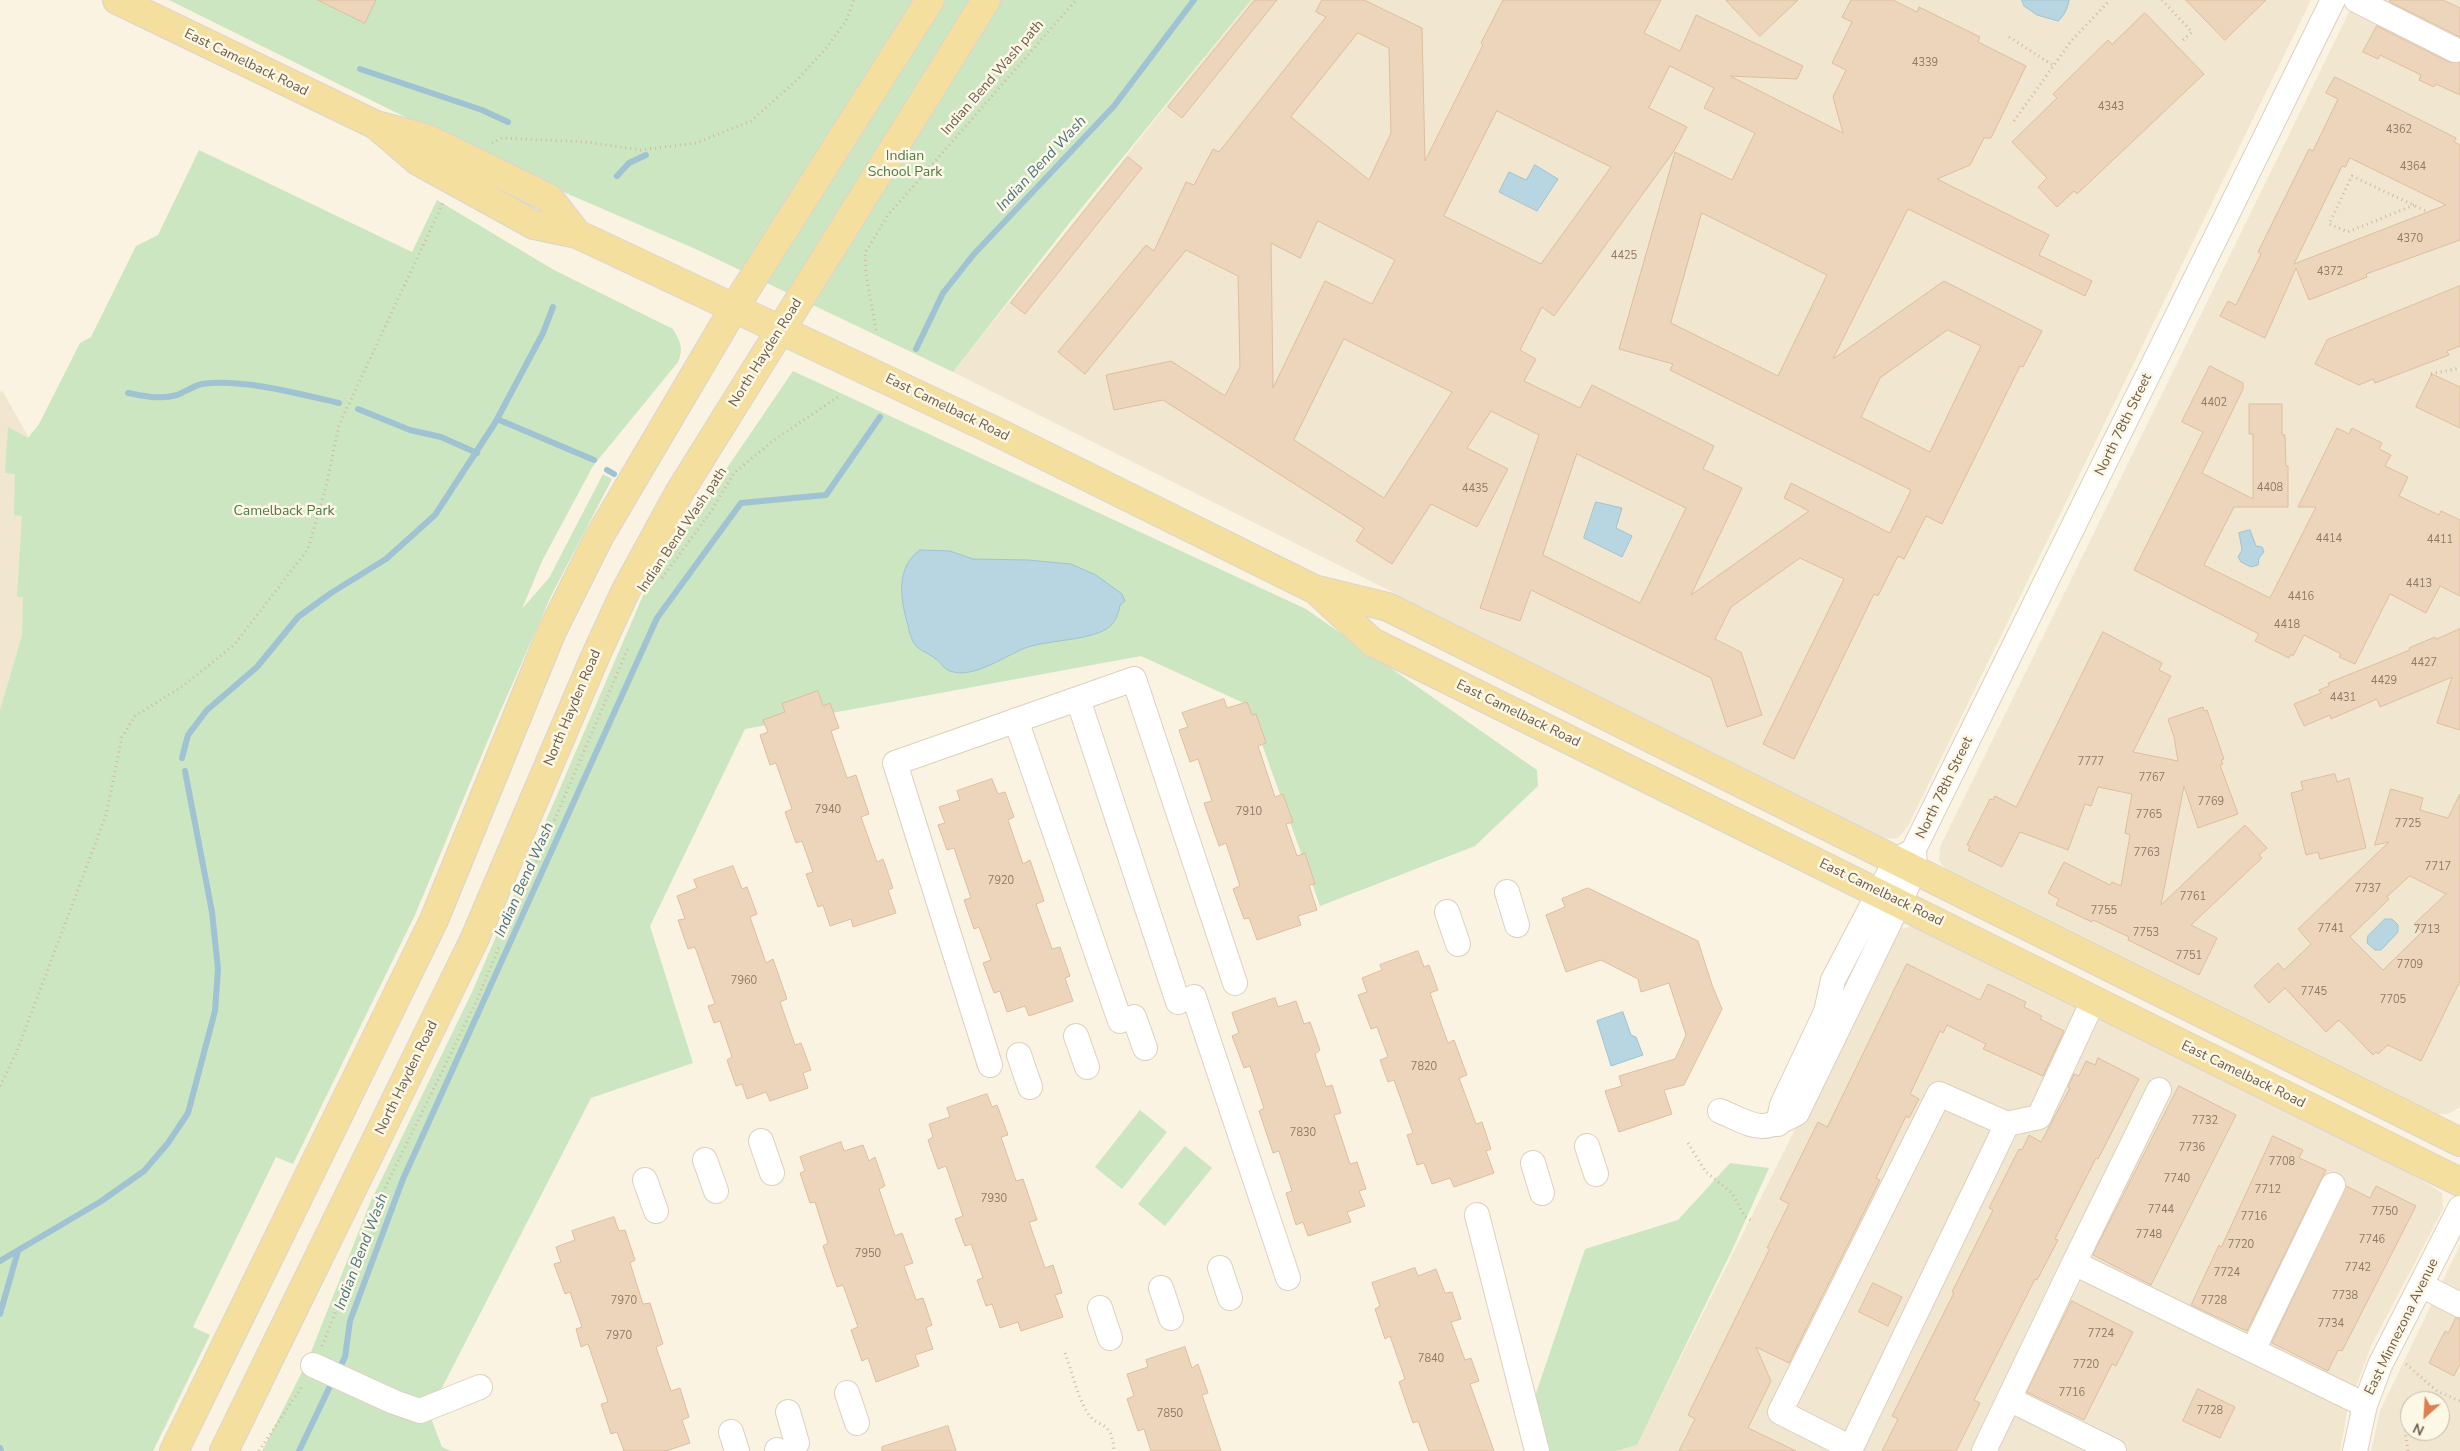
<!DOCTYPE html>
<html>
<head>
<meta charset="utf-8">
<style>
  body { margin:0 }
  #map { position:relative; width:2460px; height:1451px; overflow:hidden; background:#faf3e1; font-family:"Nunito Sans",sans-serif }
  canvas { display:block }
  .north { position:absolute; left:2400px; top:1391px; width:50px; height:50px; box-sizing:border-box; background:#fdf7e6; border:1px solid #c4b9a8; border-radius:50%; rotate:206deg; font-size:14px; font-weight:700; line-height:20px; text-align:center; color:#6f5c4a }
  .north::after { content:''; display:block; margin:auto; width:18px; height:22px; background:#db804f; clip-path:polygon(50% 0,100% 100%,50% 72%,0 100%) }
</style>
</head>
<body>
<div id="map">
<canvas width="2460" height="1451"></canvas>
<div class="north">N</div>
</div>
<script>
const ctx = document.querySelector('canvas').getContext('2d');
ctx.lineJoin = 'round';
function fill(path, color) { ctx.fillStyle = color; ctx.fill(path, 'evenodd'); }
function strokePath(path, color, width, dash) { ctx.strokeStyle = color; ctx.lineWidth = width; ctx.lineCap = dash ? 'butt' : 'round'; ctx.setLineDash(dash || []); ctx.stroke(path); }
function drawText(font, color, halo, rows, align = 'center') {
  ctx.font = font + ' "Nunito Sans",sans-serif'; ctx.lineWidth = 5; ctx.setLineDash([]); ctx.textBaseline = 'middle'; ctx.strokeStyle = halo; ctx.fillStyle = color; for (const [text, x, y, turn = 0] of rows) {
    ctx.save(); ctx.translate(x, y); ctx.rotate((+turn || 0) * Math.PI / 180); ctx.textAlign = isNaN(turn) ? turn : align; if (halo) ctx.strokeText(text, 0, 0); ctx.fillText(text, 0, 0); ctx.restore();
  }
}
fill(new Path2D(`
  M1251,0H2311L1908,826L1898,838L1890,839L1882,837L953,372Z
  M2355,0H2460V1107L2448,1114H2437L1947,871L1939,860L1940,847Z
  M0,391L3,392L29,438L22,635L0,710Z
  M1917,925L2168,1048L2412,1174L2442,1193L2443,1209L2371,1346L2347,1412L2340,1451H1616L1637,1445L1892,936L1900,929Z
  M2460,1245V1451H2371L2380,1411ZM2410,1401H2440V1431H2410Z`), '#f1e6d0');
fill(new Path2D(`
  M169,0H1251L1071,221L953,372L700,251L508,168Z
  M199,150L412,252L437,200L554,270L673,329C680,341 684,348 678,362L593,466L542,561L522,609L549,578L603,474L612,479L551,596L493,728L415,915L293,1164L276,1157L193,1327L210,1335L153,1451H0V710L22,635L23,597H17L22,516L14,515L15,474L5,473L8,427L28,438L39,424L80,343L91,337L136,246L158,235Z
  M793,371L1306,609L1537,770L1538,786L1475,846L1320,906L1248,705L1141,656L745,729L650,926L693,1063L591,1098L429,1413L442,1447L451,1451H262L307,1362L370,1203L472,992L648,584Z
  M1140,1110L1167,1132L1122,1189L1095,1167Z
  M1185,1146L1212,1168L1165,1226L1138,1204Z
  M1730,1163L1769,1168L1733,1248L1637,1445L1616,1451H1531L1529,1414L1585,1249L1678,1220Z`), '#cbe6c1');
const water = new Path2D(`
  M2022,0H2069C2068,8 2064,16 2058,21L2037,15L2024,6Z
  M1535,165L1558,179L1537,211L1499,192L1509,172L1526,180Z
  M1596,502L1622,508L1616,528L1632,536L1622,557L1584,538Z
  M2250,530L2256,546L2262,547L2264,552L2259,558L2258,565L2251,567L2241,562L2238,557L2242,550L2239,533Z
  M920,550L950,551L973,559L1028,560L1071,564L1096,575L1122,594L1125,601L1120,605C1118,616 1114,626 1103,631C1079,641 1052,640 1028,647C1007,654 974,680 950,671C945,670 941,663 936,659C930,654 923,652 917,647C911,641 909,630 907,622C900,597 896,567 920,550Z
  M2385,919H2392L2398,925V932L2381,950H2375L2367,943L2368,936Z
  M1623,1012L1631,1035L1636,1037L1643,1055L1611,1066L1597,1021Z`);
fill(water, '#b8d6e1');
strokePath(water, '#9fc3d2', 1);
strokePath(new Path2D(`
  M360,69L482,110L508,122
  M617,176L629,163L646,155
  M916,349L943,293L974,254L1114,106L1194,0
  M128,393C145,396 160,400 177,395C185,392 193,386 202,384C241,378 300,394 339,403
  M358,409L410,430L441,437L477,453
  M497,419L594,460
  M607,470L614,474
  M182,758L188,735L207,710L257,667L298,617L331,593L386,559L435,515L495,423L543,333L553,307
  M0,1261L100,1202L144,1171L168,1143L188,1113L215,1011L218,969L212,912L185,771
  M0,1314L18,1251
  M338,1371L345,1357L350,1321L403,1179L657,618L741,503L826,495L880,417
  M0,1448L1,1451
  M299,1451L333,1380`), '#9fc3d2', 6);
const building = new Path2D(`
  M318,0H376L365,23Z
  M1255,0H1277L1182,118L1168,107Z
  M1322,0H1364L1422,28L1425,161L1483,45L1481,43L1503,0H1661L1644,33L1680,51L1696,15L1803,66L1797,79L1730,76L1843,133L1833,97L1846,70L1832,63L1852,22L1842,17L1851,0H1893L1917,12L1919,7L1980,37L1978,42L2026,66L1991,138H1984L1970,165L1937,179L2049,235L2039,255L2092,281L2085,296L1908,209L1833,359L1944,281L2042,331L2023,367L2020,366L1942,524L1926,516L1904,559L1898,556L1878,596L1874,594L1794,759L1763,744L1844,579L1800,558L1731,607L1715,639L1741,652L1762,715L1727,727L1711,678L1531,590L1520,621L1480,608L1539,435L1491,411L1467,448L1508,469L1477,527L1431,504L1392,564L1356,541L1364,528L1163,400L1114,410L1106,375L1171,361L1225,396L1240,367L1238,276L1186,250L1085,374L1058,352L1146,245L1154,251L1186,182L1194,185L1213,149L1219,152L1326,17L1316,12ZM1358,33L1389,48L1391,133L1369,180L1291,117ZM1670,66L1714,88L1704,108L1755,133L1732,180L1675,152L1619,349L1673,364L1670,370L1911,490L1890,533L1791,483L1784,498L1809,511L1691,595L1742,488L1703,469L1714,446L1592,385L1580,408L1524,381L1536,359L1520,350L1542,307L1554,316L1674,151L1687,127L1649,108ZM1497,111L1611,167L1541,264L1444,216ZM1702,213L1827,275L1778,376L1671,323ZM1318,221L1395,260L1372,304L1325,281L1273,388L1271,243L1300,258ZM1948,330L1981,346L1930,452L1861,417L1880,378ZM1344,339L1452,392L1384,498L1294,440ZM1577,454L1686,508L1640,603L1543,555Z
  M1726,0H1798L1760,36Z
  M2186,0H2266L2225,40Z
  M2390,0H2443L2460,8V37L2390,2Z
  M2145,13L2204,74L2077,194L2074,191L2057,207L2038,187L2047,178L2012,142L2057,98L2053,94L2108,40L2112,44Z
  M2377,26L2449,62H2460V95L2436,84L2434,87L2419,80L2421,75L2380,55L2378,59L2363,52Z
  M2335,77L2456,138L2454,142L2460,145V240L2366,274L2367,277L2309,300L2296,268L2265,338L2220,316L2228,301L2236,305L2261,254L2258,252L2309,149L2313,151L2338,99L2326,93ZM2350,158L2446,205L2294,264L2342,166L2345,167Z
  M1128,157L1142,168L1025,314L1011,303Z
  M2460,286V346L2447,351L2449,355L2375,383L2373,379L2359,385L2315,364L2327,340Z
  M2210,366L2243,383V389L2202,473L2253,499V434H2249V404H2282V435H2285L2286,466H2288V507H2234L2204,565L2270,598L2316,507H2298L2337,428L2349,434L2352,428L2382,443L2379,449L2391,455L2385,466L2408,477L2399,496L2439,515L2441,511L2460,520V596L2440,586L2426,613L2390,594L2355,664L2339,657L2341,654L2304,635L2293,656L2291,654L2289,658L2255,641L2259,634L2134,570L2203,432L2182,422Z
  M2432,374L2460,387V428L2416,407Z
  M2460,629V730L2437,723L2452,677L2380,707L2377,699L2331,719L2330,715L2304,726L2294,704L2321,693L2319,690L2329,686L2328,683L2410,650L2409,648L2435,637L2436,639Z
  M2103,632L2162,663L2159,670L2171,676L2133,752L2178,761L2174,737L2168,719L2203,707L2204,711L2207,710L2224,759L2221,760L2223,764L2220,765L2238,814L2198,828L2184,786L2161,905L2245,825L2267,848L2259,855L2262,858L2191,925L2217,938L2199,975L2128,940L2129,937L2093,920L2092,922L2056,905L2059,899L2048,893L2064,862L2110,885L2112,882L2121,886L2130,835L2125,833L2132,794L2098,787L2091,806L2085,804L2068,850L2020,832L2002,867L1968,850L1970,846L1967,845L1990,799L1993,800L1995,796L2016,807Z
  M818,691L823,706L830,703L839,728L831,731L847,778L856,775L869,814L861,817L877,862L883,859L893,888L888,890L896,913L853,927L851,919L830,926L823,905L818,907L806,874L813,872L802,841L796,843L785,812L792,809L776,763L770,765L760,735L768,732L763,720L785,712L782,704Z
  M1224,699L1227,708L1247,702L1252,715L1256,714L1266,743L1258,746L1275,797L1283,794L1293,822L1286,824L1297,856L1305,853L1315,884L1309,885L1317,910L1298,916L1301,925L1257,940L1249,918L1244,919L1233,889L1240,886L1226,843L1219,846L1204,803L1212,801L1198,759L1190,762L1179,730L1188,727L1182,713Z
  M2335,774L2337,782L2349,778L2366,848L2320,859L2318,852L2306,855L2291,793L2303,790L2301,782Z
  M992,779L998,794L1005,792L1014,817L1008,820L1023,864L1030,860L1044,901L1036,904L1052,949L1060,947L1070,976L1065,978L1073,1001L1029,1016L1025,1006L1007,1012L1000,991L994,993L983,963L991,960L979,927L974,929L964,900L971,898L954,848L947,850L938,825L945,823L939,807L960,800L957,791Z
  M2391,789L2423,798L2420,810L2448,818L2460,794V981L2421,1061L2388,1045L2378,1054L2376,1052L2373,1055L2339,1020L2326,1032L2285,988L2269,1003L2254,986L2278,963L2284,970L2311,944L2298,929L2389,842L2375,845ZM2410,876L2446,894L2414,924L2422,932L2383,970L2350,937L2389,899L2387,897Z
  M733,866L742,889L747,887L757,914L750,917L766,963L773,959L787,999L780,1002L795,1045L801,1043L811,1070L803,1073L808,1088L770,1101L766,1092L747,1099L742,1084L736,1086L727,1060L732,1057L720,1021L714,1023L708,1006L715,1004L695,947L688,949L678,920L685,919L677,896L697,888L694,880Z
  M1588,888L1698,941L1712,985L1722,1009L1684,1085L1664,1090L1672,1114L1619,1132L1605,1091L1622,1086L1619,1076L1675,1059L1686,1035L1669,983L1641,992L1638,979L1601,960L1566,972L1546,915L1565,907L1562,899Z
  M1418,951L1424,967L1429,965L1438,990L1430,993L1448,1043L1454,1040L1467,1075L1459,1078L1476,1124L1482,1122L1491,1149L1486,1151L1494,1173L1454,1187L1450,1178L1432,1184L1424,1163L1417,1165L1407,1135L1413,1133L1394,1080L1388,1082L1380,1060L1388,1057L1377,1027L1371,1029L1358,995L1367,992L1362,978L1382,970L1380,965Z
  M1907,964L1980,1000L1988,984L2026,1002L2024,1007L2042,1016L2040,1019L2064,1031L2043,1076L1983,1049L1986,1044L1947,1025L1943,1033L1940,1031L1910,1094L1919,1099L1909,1118L1906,1116L1876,1178L1880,1180L1789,1363L1756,1347L1771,1381L1748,1428L1796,1451H1679L1695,1419L1688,1415L1770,1248H1767L1789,1204L1780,1199L1818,1122L1827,1127Z
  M1275,998L1278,1007L1296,1001L1304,1024L1310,1022L1320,1050L1315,1054L1326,1087L1332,1085L1341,1113L1334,1115L1350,1164L1357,1162L1366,1189L1359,1191L1365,1206L1347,1212L1351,1222L1308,1236L1303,1222L1296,1225L1286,1193L1292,1191L1279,1151L1273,1153L1259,1111L1264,1108L1250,1066L1244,1068L1232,1036L1239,1033L1232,1013Z
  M2098,1058L2139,1079L2098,1159L2096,1158L2055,1239L2058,1240L2037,1280L2035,1279L1974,1400L1980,1403L1956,1451H1882L1898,1419L1892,1416L1954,1293L1952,1292L1993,1210L1989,1208L2019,1149L2022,1150L2029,1135L2041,1142L2070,1088L2068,1087L2074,1074L2079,1076L2086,1061L2095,1065Z
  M2179,1086L2236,1115L2151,1285L2093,1255Z
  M987,1094L992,1107L997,1105L1008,1135L1001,1137L1016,1181L1023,1179L1037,1220L1029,1222L1045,1268L1053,1265L1062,1293L1055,1295L1063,1317L1021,1331L1018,1322L1000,1328L992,1304L986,1306L977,1280L983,1278L971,1244L965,1246L955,1219L963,1216L946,1166L938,1169L928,1140L933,1137L929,1124L950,1117L947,1108Z
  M2273,1136L2303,1150L2299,1158L2326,1170L2247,1331L2191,1305L2219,1245L2221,1247Z
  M841,1142L844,1151L863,1145L869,1161L875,1157L885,1186L879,1189L895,1236L902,1233L913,1263L904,1266L916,1300L923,1298L932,1325L926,1328L933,1349L915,1355L919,1366L876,1382L868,1358L862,1361L851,1330L858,1327L843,1285L837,1287L823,1246L828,1243L815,1202L810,1203L800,1173L805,1171L800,1157Z
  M2346,1186L2370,1198L2376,1186L2416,1206L2342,1351L2338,1350L2328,1371L2272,1343Z
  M614,1217L619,1231L625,1230L635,1260L630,1263L643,1304L650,1303L663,1344L656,1347L671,1391L680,1388L689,1417L682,1420L690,1443L666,1451H624L617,1432L611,1434L601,1404L608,1402L588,1344L581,1347L576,1329L582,1327L570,1292L565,1294L554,1264L561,1262L556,1247L575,1240L572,1231Z
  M1415,1268L1418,1276L1436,1269L1445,1293L1452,1292L1461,1319L1451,1322L1465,1360L1471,1358L1479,1381L1470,1384L1494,1451H1429L1418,1421L1413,1423L1399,1382L1405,1379L1390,1336L1385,1339L1375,1309L1380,1306L1372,1283Z
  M1873,1283L1902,1297L1888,1326L1859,1312Z
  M2072,1301L2133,1332L2116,1366L2112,1364L2084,1420L2027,1392Z
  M2456,1318L2460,1319V1364L2454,1376L2429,1363L2445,1331L2448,1333Z
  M1185,1347L1192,1368L1198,1364L1208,1393L1202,1395L1221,1451H1151L1144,1429L1138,1431L1127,1399L1134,1396L1127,1374L1148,1367L1146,1360Z
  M2198,1389L2235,1407L2220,1438L2183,1421Z
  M948,1426L956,1451H882V1447Z`);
fill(building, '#edd5bb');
strokePath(building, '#debe9d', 1);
const minor = new Path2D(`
  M2356,0L2455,50
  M1078,699L1178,1002
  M1016,720L1120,1021
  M1507,892L1517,925
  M1447,912L1458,944
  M1194,997L1288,1278
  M1134,1017L1145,1048
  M1076,1036L1087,1067
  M1019,1055L1030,1087
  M990,1065L895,763L1134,679L1235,983
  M1720,1111C1757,1127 1759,1134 1797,1113L1915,870L1914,849L2333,0
  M1778,1124L1782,1105L1826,1012L1833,980L1896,860L1911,852
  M2007,1124L1939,1094L1780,1412L1851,1448L2007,1124L2039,1117L2093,1001
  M761,1141L772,1173
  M1587,1146L1596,1174
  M705,1160L716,1191
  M1533,1163L1542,1193
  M645,1180L656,1211
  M1477,1215L1537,1451
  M2074,1263L2159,1090
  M1220,1268L1230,1298
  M2421,1285L2460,1305
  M1161,1288L1171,1318
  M1100,1308L1110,1338
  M2253,1350L2333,1185
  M313,1365L394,1402L420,1411L480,1387
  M847,1393L857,1423
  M2009,1399L2114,1451
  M788,1412L797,1443
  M731,1432L737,1451
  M777,1450L778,1451
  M1984,1451L2074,1263L2365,1405
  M2355,1451L2365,1405L2380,1365L2460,1208`);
const major = new Path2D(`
  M117,0L376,125L426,138L549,198L577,234
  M376,125L418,161L534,225L577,234L997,432L1314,589L1388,607L2460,1142
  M1317,591L1372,642L2460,1182
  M174,1451L434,920L552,631L599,537L734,308L930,0
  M224,1451L475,938L595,657L625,592L679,493L986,0`);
strokePath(minor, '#ddd0be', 26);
strokePath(major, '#dad5d0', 30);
strokePath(new Path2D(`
  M2162,0L2192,32L2182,41
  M2009,37L2054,66
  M2014,121L2072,40L2110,0
  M492,143L502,138L585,142L641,150L696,143L751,121L797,80L827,47L846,21L854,0
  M2414,205L2348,232L2329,224L2352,176L2426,211
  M876,330L866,274L865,253L888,215L1076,0
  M2431,374L2460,368
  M662,578L710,513L734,473L774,440L838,397
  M509,926L629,646
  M0,1086L17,1051L106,815L122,737L135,716L183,686L234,645L308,549L326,487L339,425L444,201
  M1688,1143L1706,1172L1732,1193L1745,1217L1754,1222
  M322,1346L383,1192L477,1000L499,947
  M1065,1353C1072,1372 1077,1395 1087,1412C1098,1430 1112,1418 1114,1451
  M2406,1364L2437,1391L2460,1401
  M2429,1401L2442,1394
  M259,1451L303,1385
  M2408,1451L2405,1432L2410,1420`), '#d1b99f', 3, [1, 4]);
strokePath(minor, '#fff', 24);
strokePath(major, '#f4df9e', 28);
drawText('11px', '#8e7a66', null, [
  ["4339",1925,63],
  ["4343",2111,107],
  ["4362",2399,130],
  ["4364",2413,167],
  ["4370",2410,239],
  ["4425",1624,256],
  ["4372",2330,272],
  ["4402",2214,403],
  ["4408",2270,488],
  ["4435",1475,489],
  ["4414",2329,539],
  ["4411",2440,540],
  ["4413",2419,584],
  ["4416",2301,597],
  ["4418",2287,625],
  ["4427",2424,663],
  ["4429",2384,681],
  ["4431",2343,698],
  ["7777",2091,762],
  ["7767",2152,778],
  ["7769",2211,802],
  ["7940",828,810],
  ["7910",1249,812],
  ["7765",2149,815],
  ["7725",2408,824],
  ["7763",2147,853],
  ["7717",2438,867],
  ["7920",1001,881],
  ["7737",2368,889],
  ["7761",2193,897],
  ["7755",2104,911],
  ["7741",2331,929],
  ["7713",2427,930],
  ["7753",2146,933],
  ["7751",2189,956],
  ["7709",2410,965],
  ["7960",744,981],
  ["7745",2314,992],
  ["7705",2393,1000],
  ["7820",1424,1067],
  ["7732",2205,1121],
  ["7830",1303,1133],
  ["7736",2192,1148],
  ["7708",2282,1162],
  ["7740",2177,1179],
  ["7712",2268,1190],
  ["7930",994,1199],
  ["7744",2161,1210],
  ["7750",2385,1212],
  ["7716",2254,1217],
  ["7748",2149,1235],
  ["7746",2372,1240],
  ["7720",2241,1245],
  ["7950",868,1254],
  ["7742",2358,1268],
  ["7724",2227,1273],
  ["7738",2345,1296],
  ["7970",624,1301],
  ["7728",2214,1301],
  ["7734",2331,1324],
  ["7724",2101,1334],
  ["7970",619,1336],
  ["7840",1431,1359],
  ["7720",2086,1365],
  ["7716",2072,1393],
  ["7728",2210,1411],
  ["7850",1170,1414]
]);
drawText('14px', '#6f5c4a', '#fdf7e6', [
  ["East Camelback Road",246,63,26],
  ["Indian Bend Wash path",993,78,-49],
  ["North Hayden Road",766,353,-58],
  ["East Camelback Road",947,408,26],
  ["North 78th Street",2124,425,-64],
  ["Indian Bend Wash path",683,530,-56],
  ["North Hayden Road",573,708,-67],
  ["East Camelback Road",1518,714,26],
  ["North 78th Street",1945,788,-64],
  ["East Camelback Road",1881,893,26],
  ["East Camelback Road",2243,1075,26],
  ["North Hayden Road",407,1078,-64],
  ["East Minnezona Avenue",2402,1327,-64]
]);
drawText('14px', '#4f7a46', '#fdf7e6', [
  ["Indian",905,157],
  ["School Park",905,173],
  ["Camelback Park",284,512]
]);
drawText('italic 15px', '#4a7587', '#fdf7e6', [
  ["Indian Bend Wash",1042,164,-47],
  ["Indian Bend Wash",525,880,-66],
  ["Indian Bend Wash",362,1252,-69]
]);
</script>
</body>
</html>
